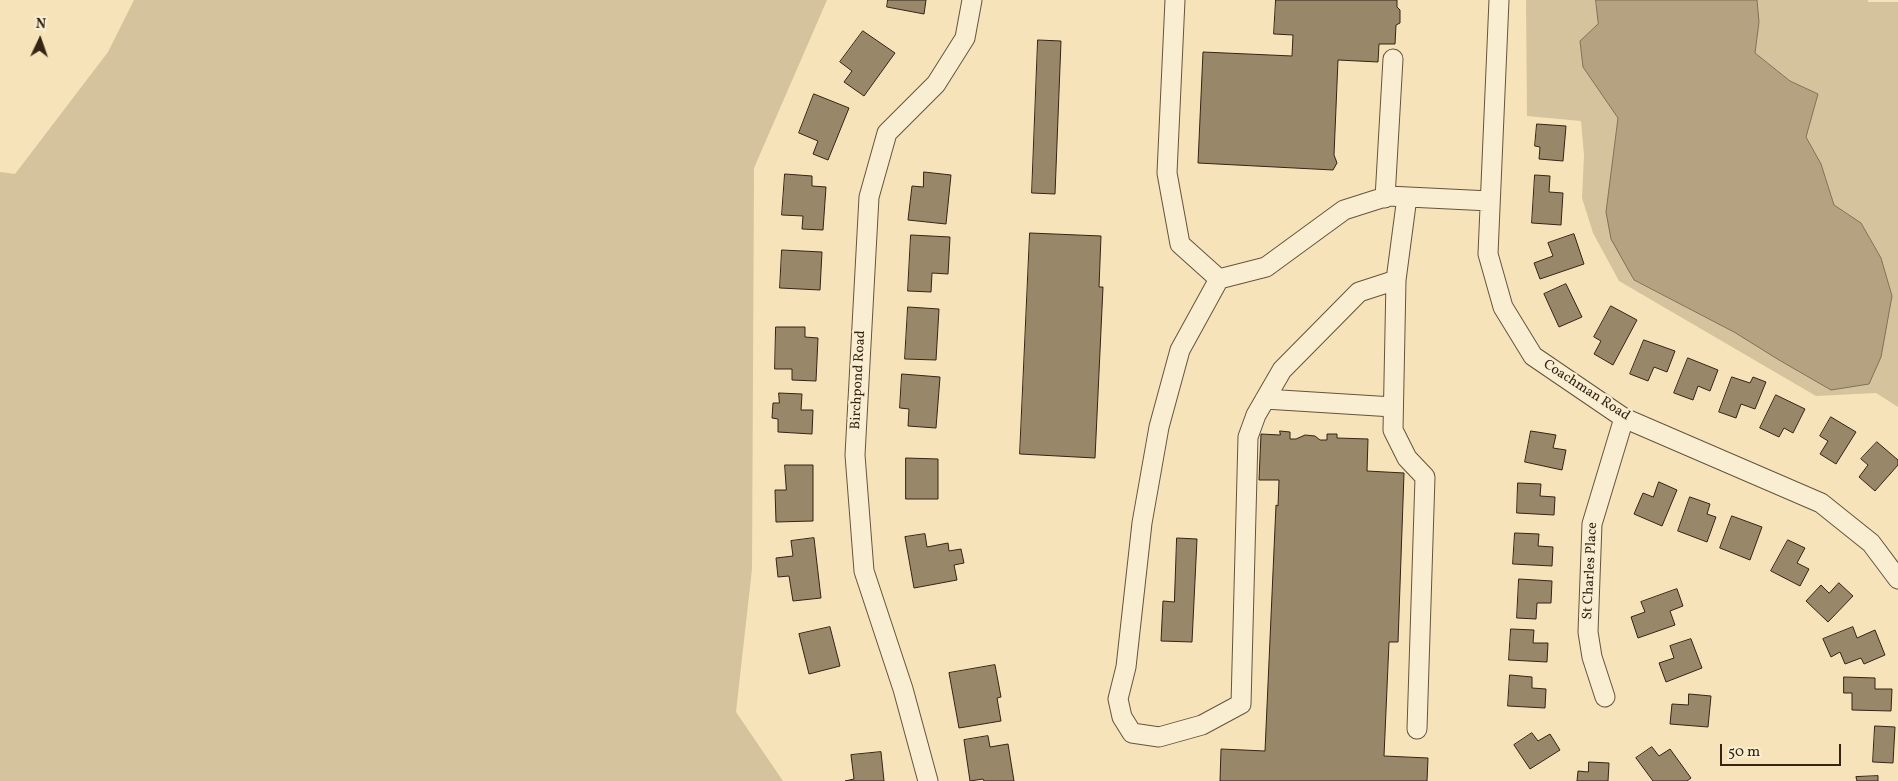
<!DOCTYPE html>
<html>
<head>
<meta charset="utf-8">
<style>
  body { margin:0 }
  #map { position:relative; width:1898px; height:781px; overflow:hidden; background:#f6e3b9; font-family:Vollkorn,serif }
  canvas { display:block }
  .north { position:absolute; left:15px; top:15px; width:50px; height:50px; -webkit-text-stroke:4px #f9edd2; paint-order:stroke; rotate:3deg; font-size:14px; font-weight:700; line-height:20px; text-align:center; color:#352414 }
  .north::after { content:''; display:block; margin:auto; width:18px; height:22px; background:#352414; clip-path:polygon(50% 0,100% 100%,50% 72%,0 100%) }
  .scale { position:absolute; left:1720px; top:744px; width:121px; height:22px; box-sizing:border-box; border:2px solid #352414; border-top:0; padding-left:6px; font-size:15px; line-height:18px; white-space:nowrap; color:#352414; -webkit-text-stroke:4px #f9edd2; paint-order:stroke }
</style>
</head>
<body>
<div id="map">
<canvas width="1898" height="781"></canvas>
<div class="north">N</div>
<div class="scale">50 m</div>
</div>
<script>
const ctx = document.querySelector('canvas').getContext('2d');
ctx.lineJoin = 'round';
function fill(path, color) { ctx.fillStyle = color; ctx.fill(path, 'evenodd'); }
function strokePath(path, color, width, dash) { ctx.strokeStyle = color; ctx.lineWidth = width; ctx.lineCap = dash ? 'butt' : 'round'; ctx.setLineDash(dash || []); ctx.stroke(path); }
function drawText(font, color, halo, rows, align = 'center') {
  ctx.font = font + ' Vollkorn,serif'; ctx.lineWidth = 4.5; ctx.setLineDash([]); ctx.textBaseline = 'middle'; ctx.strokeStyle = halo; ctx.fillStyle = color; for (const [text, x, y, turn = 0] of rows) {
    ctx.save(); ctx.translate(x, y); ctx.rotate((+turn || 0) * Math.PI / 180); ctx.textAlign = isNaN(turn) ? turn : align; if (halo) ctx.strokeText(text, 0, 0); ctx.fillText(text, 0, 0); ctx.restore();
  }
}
fill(new Path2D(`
  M134,0H827L754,168L752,569L736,712L783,781H0V172L15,174L108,52Z
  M1526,0H1596L1598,24L1580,41L1583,67L1618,118L1606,212L1633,280L1734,332L1779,360L1831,390L1892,296L1881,258L1861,223L1834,205L1821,164L1806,137L1818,94L1790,81L1755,53L1759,22L1757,0H1868V2H1898V407L1876,393L1816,396L1619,281L1593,233L1582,198L1584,155L1581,121L1527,116Z`), '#d5c39d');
const water = new Path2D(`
  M1596,0H1757L1759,22L1755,53L1790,81L1818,94L1806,137L1821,164L1834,205L1861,223L1881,258L1892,296L1881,357L1869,384L1831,390L1779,360L1734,332L1634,280L1611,239L1606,212L1618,118L1583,67L1580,41L1598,24Z`);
fill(water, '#b4a281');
strokePath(water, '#817055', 1);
const building = new Path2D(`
  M888,0H926L924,14L887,7Z
  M1276,0H1397V7L1400,10V23L1396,25L1395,44H1379L1378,62L1338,60L1334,155L1337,163L1333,170L1198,163L1203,52L1292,56L1293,35L1274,34Z
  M863,31L895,53L864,96L844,82L852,71L840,62Z
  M1038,40L1061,41L1055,194L1032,193Z
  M814,94L849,108L828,160L813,154L818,141L799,133Z
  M1537,124L1566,126L1563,161L1539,159L1540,147L1535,146Z
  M924,172L951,175L946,224L908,220L912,186L923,187Z
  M785,174L812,176V186L826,187L823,230L802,229L803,216L782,215Z
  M1535,175L1550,176L1549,192L1563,193L1561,225L1532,223Z
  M1030,233L1101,236L1099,287H1103L1095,458L1020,454Z
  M1574,234L1584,264L1540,279L1534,263L1553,256L1548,243Z
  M911,235L950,237L948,274L932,273L931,292L908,291Z
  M782,250L822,252L820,290L780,288Z
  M1566,284L1582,317L1559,327L1544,294Z
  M1611,306L1637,320L1613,365L1594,354L1601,341L1594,337Z
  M908,307L939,309L936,360L905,359Z
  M776,327H805V337L818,338L816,381L792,380V369H775Z
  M1644,340L1675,351L1667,372L1654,367L1648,381L1630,374Z
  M1688,358L1718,370L1710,391L1698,386L1693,400L1674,393Z
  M902,374L940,377L936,428L908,426L909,409L900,408Z
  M1732,377L1750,383L1753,377L1766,382L1755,409L1741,404L1736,418L1719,412Z
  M779,393L802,394L801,410H813L812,434L778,432V419L772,418L773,403H779Z
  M1776,395L1805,409L1793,433L1784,428L1779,437L1760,428Z
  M1831,417L1856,432L1836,464L1820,454L1828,441L1820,436Z
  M1280,431L1290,432V439H1296L1305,435L1315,436L1320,440H1327V434H1337V438L1368,439L1367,471L1404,473L1398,642H1389L1384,756L1428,758L1427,781H1220L1221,749L1265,751L1276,505L1278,506L1279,480H1259L1261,434L1280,435Z
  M1531,431L1556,435L1553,448L1566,450L1562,470L1525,462Z
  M1877,442L1898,460V465L1875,491L1859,477L1868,465L1861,459Z
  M906,458L938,459V499H906Z
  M785,465H813V521L776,522L775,490H786Z
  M1659,482L1677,490L1662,526L1634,514L1643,493L1653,497Z
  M1518,483L1541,484L1540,496L1555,497L1554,515L1517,513Z
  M1690,497L1710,504L1707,514L1716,517L1707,542L1678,531Z
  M1732,516L1762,527L1750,560L1720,548Z
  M1515,533L1539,534L1538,546L1553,547L1552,566L1513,564Z
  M925,534L927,547L948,543L949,551L961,549L964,563L954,565L957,580L914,588L905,537Z
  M814,538L821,598L793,601L789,576L778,577L776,558L793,556L791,541Z
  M1177,538L1197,539L1192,642L1161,641L1163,601L1174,602Z
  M1788,540L1805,548L1797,563L1809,569L1800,586L1771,571Z
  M1519,579L1552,581L1551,603H1537L1536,619L1517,618Z
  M1839,583L1853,596L1828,622L1806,601L1821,585L1829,593Z
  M1677,589L1683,606L1670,611L1675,625L1638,638L1631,617L1645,612L1641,602Z
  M830,627L840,666L809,674L799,634Z
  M1853,627L1857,638L1875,630L1885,655L1864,664L1861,658L1845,664L1840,652L1831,657L1823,639Z
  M1511,629L1534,630L1533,643H1548L1547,662L1509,660Z
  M1691,639L1702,668L1666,682L1659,663L1674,658L1670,646Z
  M995,665L1001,697L997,698L1001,721L959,728L949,673Z
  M1510,675L1532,677V688L1546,689L1545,708L1508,706Z
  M1844,677L1875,678V689H1892L1891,711L1852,710V693H1844Z
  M1689,694L1711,696L1708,727L1670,724L1672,704L1688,705Z
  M1875,726L1895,727L1893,763L1873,762Z
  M1532,733L1538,741L1550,734L1560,750L1530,769L1514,745Z
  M988,736L990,747L1008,744L1014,781H984L983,779L970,781L964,740Z
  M1652,747L1659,756L1670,749L1691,778L1687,781H1653L1636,758Z
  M881,752L884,781H845L854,779L851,755Z
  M1589,762L1609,763L1608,781H1577L1578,771L1588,772Z
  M1878,776V781H1857L1856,777Z`);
fill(building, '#99876a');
strokePath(building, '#352414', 1);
const minor = new Path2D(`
  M1175,0L1167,173L1180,244L1219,279
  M1499,0L1488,254L1503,307L1533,356L1624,418L1821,503L1871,543L1898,579
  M1407,197L1396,280L1393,430L1407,458L1425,477L1417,729
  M1385,198L1393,59
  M1396,280L1359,292L1282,370L1256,415L1248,437L1241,704L1202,725L1159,737L1132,733L1122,717L1118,699L1126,667L1142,523L1159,427L1180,350L1219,279L1266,267L1344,210L1388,196L1490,201
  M1265,399L1393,407
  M1605,697L1592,657L1588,632L1592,524L1624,418
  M928,781L903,689L864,571L855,455L869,197L887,133L936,84L965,38L972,0`);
strokePath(minor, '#65543d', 21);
strokePath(minor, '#f9edd2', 19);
drawText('14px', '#352414', '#f9edd2', [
  ["Birchpond Road",859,380,-87],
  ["Coachman Road",1586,391,33],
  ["St Charles Place",1591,571,-87]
]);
</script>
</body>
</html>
